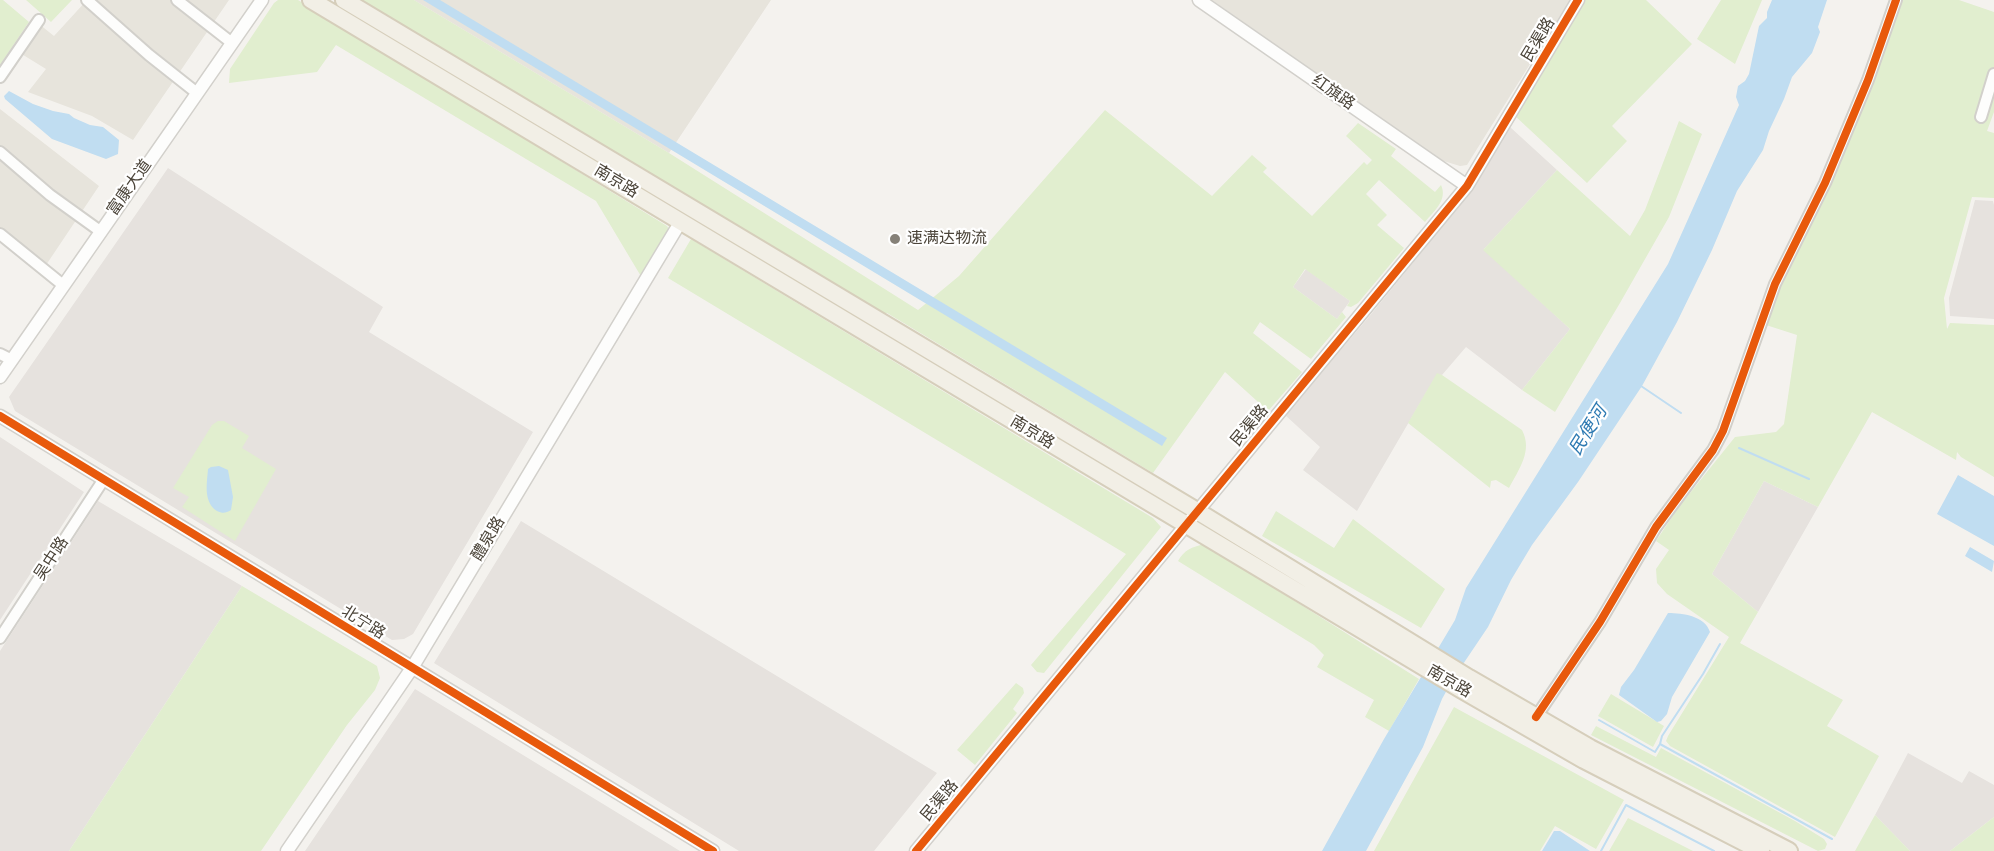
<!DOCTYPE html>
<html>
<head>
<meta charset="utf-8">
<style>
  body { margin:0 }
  canvas { display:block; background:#f4f2ee }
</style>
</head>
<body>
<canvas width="1994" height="851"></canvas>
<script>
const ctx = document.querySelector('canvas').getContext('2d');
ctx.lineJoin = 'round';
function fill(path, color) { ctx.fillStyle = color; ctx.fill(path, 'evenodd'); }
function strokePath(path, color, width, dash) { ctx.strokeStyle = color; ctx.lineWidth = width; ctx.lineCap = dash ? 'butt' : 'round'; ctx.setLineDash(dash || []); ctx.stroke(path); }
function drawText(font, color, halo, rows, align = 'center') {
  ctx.font = font + ' "Sofia Sans Condensed","Noto Sans SC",sans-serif'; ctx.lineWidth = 4.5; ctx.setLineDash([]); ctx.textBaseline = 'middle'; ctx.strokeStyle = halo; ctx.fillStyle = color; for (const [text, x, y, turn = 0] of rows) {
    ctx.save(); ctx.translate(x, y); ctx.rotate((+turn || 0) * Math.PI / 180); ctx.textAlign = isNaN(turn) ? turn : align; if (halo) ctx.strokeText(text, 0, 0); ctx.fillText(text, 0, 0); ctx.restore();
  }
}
fill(new Path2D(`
  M87,0H229L133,140L92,116L28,92L46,69L20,53L39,24L54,36Z
  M414,0H771L669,153Z
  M1212,0H1570L1472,157L1467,165L1460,166L1437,159Z
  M0,109L99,186L40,274L0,241Z`), '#e7e4dc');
fill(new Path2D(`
  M1510,127L1557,170L1484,249L1570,329L1522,390L1466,347L1442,375L1437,374L1357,511L1303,470L1320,447L1285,415L1368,318L1473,189Z
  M168,168L383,307L369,332L533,432L413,634L404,639L392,640L15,411L9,397Z
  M1975,200L1993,201L1994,205V319L1950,316L1949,298Z
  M1306,269L1350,301L1337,319L1293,287Z
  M0,437L84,492L0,620Z
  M1764,481L1818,507L1758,612L1712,574Z
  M98,501L242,586L69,851H0V651Z
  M521,521L937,773L874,851H739L434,663Z
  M415,689L680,851H305Z
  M1908,753L1962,783L1969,771L1994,785V817L1950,851H1910L1875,815Z`), '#e6e2de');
fill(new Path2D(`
  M0,0H3L29,22L0,65Z
  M26,0H72L51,22Z
  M278,0H298L667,226L670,231L642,278L596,201L336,45L317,72L229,83L230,69L274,3Z
  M359,0H414L669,153L918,310L959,276L1105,110L1212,196L1252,155L1267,168L1263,172L1312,216L1364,162L1367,165L1372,160L1346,136L1358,123L1396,149L1391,156L1435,192L1441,185C1448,200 1434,211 1425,222L1379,180L1366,194L1387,215L1377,225L1404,248L1358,303L1351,307L1347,306L1350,301L1305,269L1293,287L1337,319L1342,312L1346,317L1311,359L1260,322L1253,333L1302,372L1268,411L1225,372L1153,473L887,313L882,315Z
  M1583,0H1646L1692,44L1612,126L1627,141L1587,183L1514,115Z
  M1721,0H1762L1735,64L1697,39Z
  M1903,0H1959L1994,12V112L1987,131L1994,133V198L1972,197L1944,298L1947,329L1950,323L1994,325V477L1961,457L1957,452L1956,460L1872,412L1818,507L1764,481L1712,574L1758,612L1740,643L1843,700L1827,726L1879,756L1835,837L1670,746L1666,741L1668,736L1729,637L1667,594L1657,583L1656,569L1669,550L1656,541L1678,508L1735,437L1776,432L1784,424L1797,335L1766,325L1779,289L1837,170Z
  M1679,121L1702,134L1669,217L1620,303L1555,412L1522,390L1570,329L1483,250L1557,170L1630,236L1645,210Z
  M691,239L1153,518L1161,527L1044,673L1037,672L1031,665L1126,554L668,278Z
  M1437,373L1442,375L1522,430C1533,451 1519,469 1509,488L1496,480L1491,481L1490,488L1408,423Z
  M218,421H224L249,436L242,448L276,469L235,541L182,507L189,497L173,488L212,425Z
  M1276,511L1334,548L1353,519L1445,589L1421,628L1262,536Z
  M1204,544L1419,679L1389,731L1365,717L1374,700L1317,667L1324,655L1314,645L1178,561C1184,550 1192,547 1204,544Z
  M242,586L377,666L380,678L375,690L347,725L261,851H69Z
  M1016,683L1023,688L1024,693L1013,709L1017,713L975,765L957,750Z
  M1611,694L1664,726L1653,747L1598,716Z
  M1454,707L1624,800L1596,849L1555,826L1540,851H1374Z
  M1596,726L1656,757L1661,748L1795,821L1824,839L1827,844L1825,849L1818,851L1591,735Z
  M1875,815L1910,851H1855Z
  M1994,817V851H1950Z
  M1628,818L1693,851H1609Z`), '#e1eecf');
fill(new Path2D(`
  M423,0H440L1167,438L1162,446Z
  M1772,0H1827L1818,27L1820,32L1812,53L1792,77L1784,99L1769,131L1763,150L1737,191L1712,250L1677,322L1642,386L1578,482L1532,545L1511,580L1488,627L1453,679L1442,699L1423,747L1366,851H1322L1384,739L1455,620L1466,588L1668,264L1739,105L1736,97L1738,86L1745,81L1749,74L1759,26L1767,18V12Z
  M9,91L33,104L53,111L69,114L74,118L90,125L103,127L119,140L118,154L106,159L52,139L5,99L4,96Z
  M219,466L228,470L233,497L231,510C226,513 223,514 217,511C203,502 207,483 208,469L211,467Z
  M1958,475L1994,496V546L1937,514Z
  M1970,547L1994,561L1992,572L1965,556Z
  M1668,613C1683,613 1705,616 1710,632L1672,697L1667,714L1661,721L1657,722L1619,695L1621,687L1634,670Z
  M1554,831H1560L1590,851H1542Z`), '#c0ddf1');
strokePath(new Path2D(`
  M1641,386L1681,413
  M1739,448L1809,479
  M1599,720L1655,752L1660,744L1832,839
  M1660,744L1662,736L1703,674L1720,644
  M1601,851L1626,805L1714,851`), '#c0ddf1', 2);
const minor = new Path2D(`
  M87,0L149,55L197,93
  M177,0L232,43
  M0,77L39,20
  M1981,117L1994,74
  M0,152L50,195L100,231
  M0,234L63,285
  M0,354L12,360
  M0,638L104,479
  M1536,717L1600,622L1656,527L1713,450L1723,431L1775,284L1825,183L1868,80L1896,0`);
const tertiary = new Path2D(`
  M1199,0L1467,186
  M0,377L262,0
  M0,416L713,851
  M287,851L412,668L681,221
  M916,851L1467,186L1578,0`);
const primary = new Path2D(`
  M311,0L1462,690L1584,760L1761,851
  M344,0L1197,511L1469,678L1590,748L1789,851`);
strokePath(minor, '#d2d0cb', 14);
strokePath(tertiary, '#d2d0cb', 15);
strokePath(primary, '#d6cebb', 20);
strokePath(minor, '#fdfdfc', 10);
strokePath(tertiary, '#fdfdfc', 12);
strokePath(primary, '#f2efe6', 16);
strokePath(new Path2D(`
  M0,416L713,851
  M1536,717L1600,622L1656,527L1713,450L1723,431L1775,284L1825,183L1868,80L1896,0
  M916,851L1467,186L1578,0`), '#e8590c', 8);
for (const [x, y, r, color] of [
  [895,239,6,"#868178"]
]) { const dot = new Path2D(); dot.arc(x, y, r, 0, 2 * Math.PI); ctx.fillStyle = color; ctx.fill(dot); strokePath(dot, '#fff', 2); }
drawText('16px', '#4b4439', '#fff', [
  ["民渠路",1539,40,-59],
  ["红旗路",1333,93,35],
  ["南京路",616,182,31],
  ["富康大道",130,188,-55],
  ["民渠路",1250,426,-50],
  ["南京路",1032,433,31],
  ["醴泉路",489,539,-59],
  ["吴中路",52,559,-57],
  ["北宁路",363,623,32],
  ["南京路",1449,682,30],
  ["民渠路",940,801,-50]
]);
drawText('16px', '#4b4439', '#fff', [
  ["速满达物流",907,239]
], 'left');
drawText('italic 18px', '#2e7ab2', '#fff', [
  ["民便河",1589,431,-58]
]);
</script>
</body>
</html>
